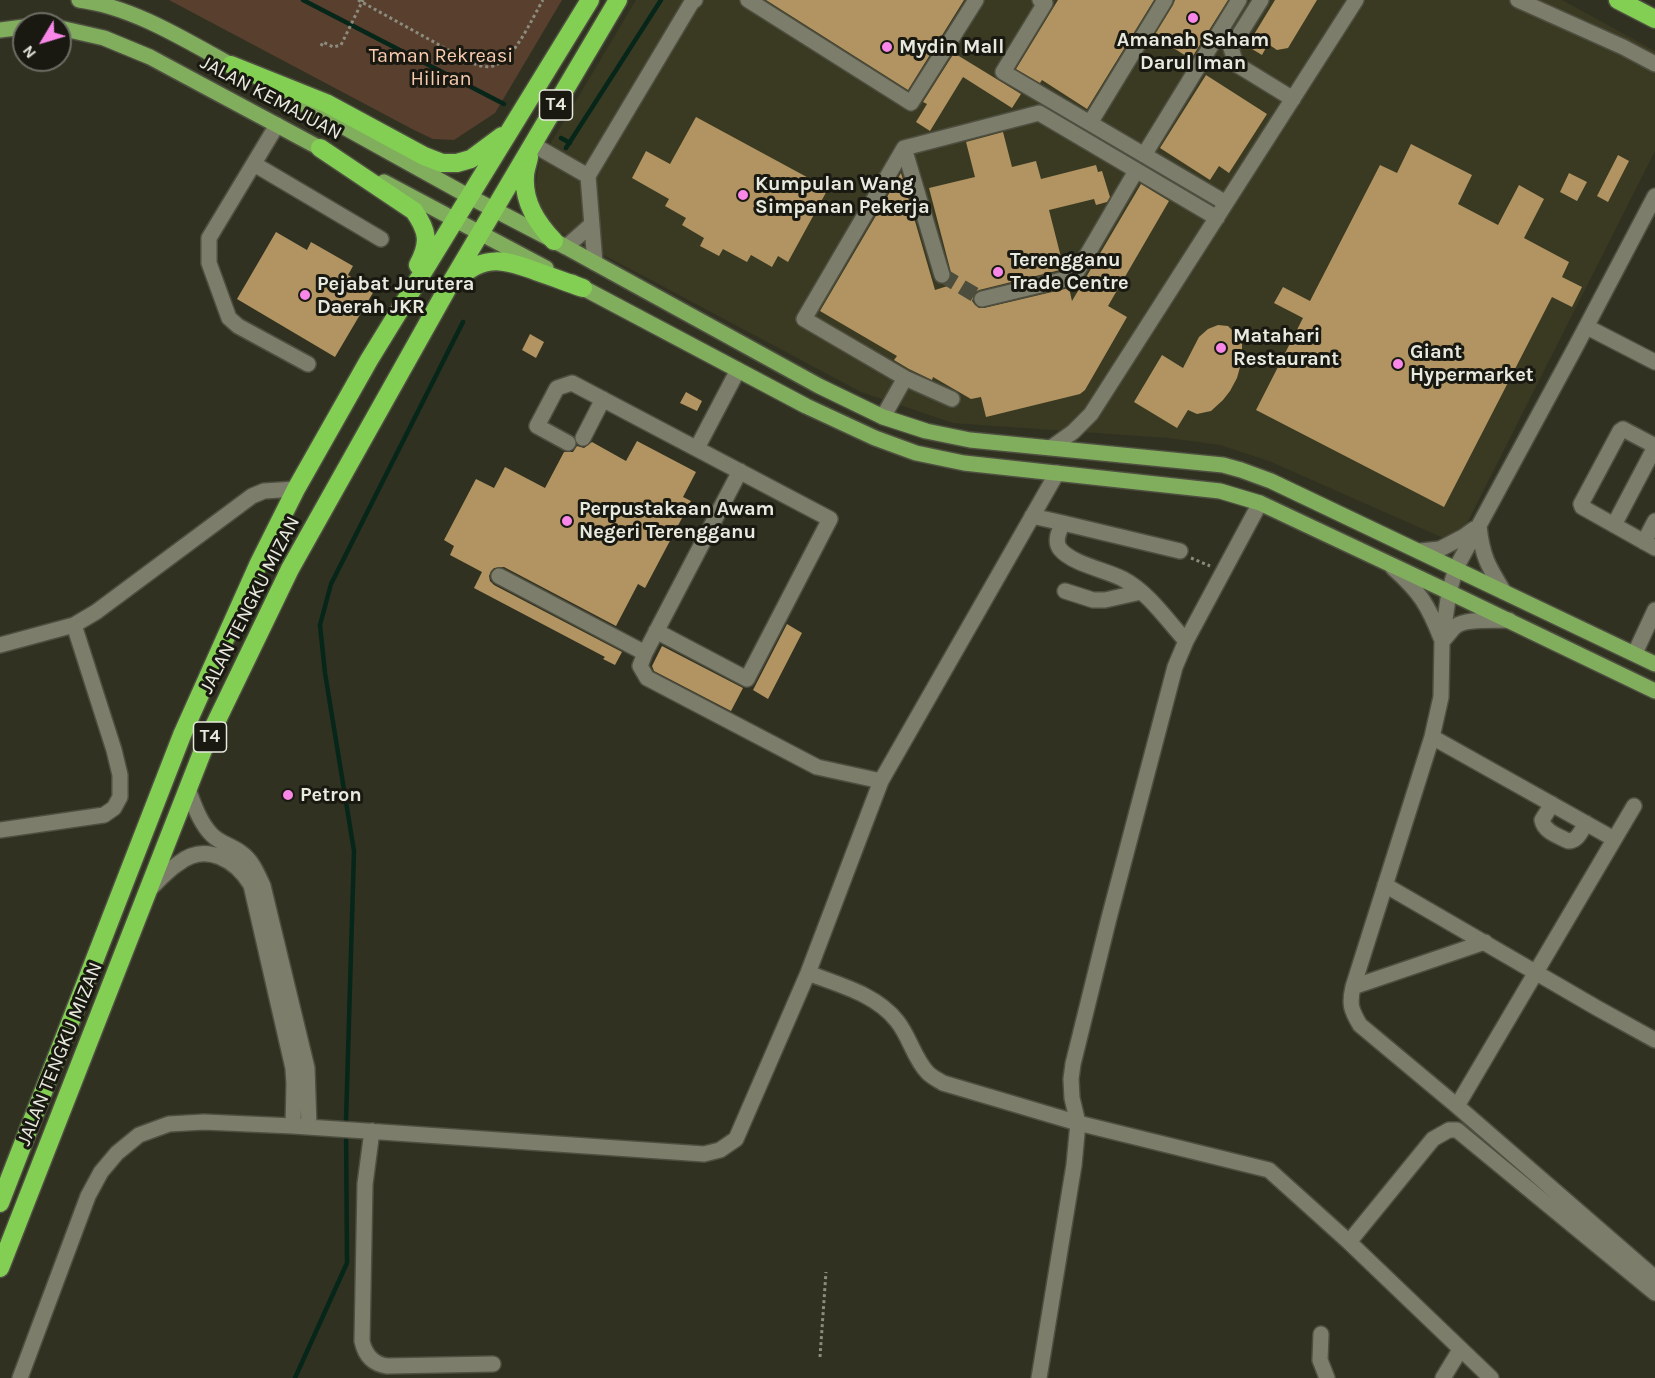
<!DOCTYPE html>
<html>
<head>
<meta charset="utf-8">
<style>
  body { margin:0 }
  #map { position:relative; width:1655px; height:1378px; overflow:hidden; background:#313121; font-family:Karla,sans-serif }
  canvas { display:block }
  .north { position:absolute; left:12px; top:12px; width:60px; height:60px; box-sizing:border-box; background:#191911; border:2px solid #6c6d63; border-radius:50%; rotate:232deg; font-size:16px; font-weight:700; line-height:24px; text-align:center; color:#e9eadf }
  .north::after { content:''; display:block; margin:auto; width:21px; height:27px; background:#f987e8; clip-path:polygon(50% 0,100% 100%,50% 72%,0 100%) }
</style>
</head>
<body>
<div id="map">
<canvas width="1655" height="1378"></canvas>
<div class="north">N</div>
</div>
<script>
const ctx = document.querySelector('canvas').getContext('2d');
ctx.lineJoin = 'round';
function fill(path, color) { ctx.fillStyle = color; ctx.fill(path, 'evenodd'); }
function strokePath(path, color, width, dash) { ctx.strokeStyle = color; ctx.lineWidth = width; ctx.lineCap = dash ? 'butt' : 'round'; ctx.setLineDash(dash || []); ctx.stroke(path); }
function drawText(font, color, halo, rows, align = 'center') {
  ctx.font = font + ' Karla,sans-serif'; ctx.lineWidth = 6; ctx.setLineDash([]); ctx.textBaseline = 'middle'; ctx.strokeStyle = halo; ctx.fillStyle = color; for (const [text, x, y, turn = 0] of rows) {
    ctx.save(); ctx.translate(x, y); ctx.rotate((+turn || 0) * Math.PI / 180); ctx.textAlign = isNaN(turn) ? turn : align; if (halo) ctx.strokeText(text, 0, 0); ctx.fillText(text, 0, 0); ctx.restore();
  }
}
fill(new Path2D(`
  M636,0H1562L1655,51V151L1464,529L1449,538L1441,537L1269,461L1220,445L1168,438L953,423L861,392L559,231L543,213L539,201L536,185L539,163Z`), '#3a3a23');
fill(new Path2D(`
  M169,0H562L495,113L454,140L433,139L414,130Z`), '#593f2e');
strokePath(new Path2D(`
  M303,0L504,104
  M561,138L570,143
  M566,148L661,0
  M295,1378L347,1263L346,1121L354,851L325,673L320,625L331,584L463,322`), '#062619', 4.5);
fill(new Path2D(`
  M766,0H964L908,90Z
  M1058,0H1154L1087,109L1042,80L1040,83L1016,69Z
  M1175,0H1228L1191,59L1154,36L1173,5Z
  M1275,0H1317L1288,48L1277,50L1268,44L1262,55L1247,46Z
  M954,53L1021,94L1012,108L963,77L930,131L916,122L927,104L923,102Z
  M1206,75L1267,114L1229,173L1219,166L1210,180L1160,148Z
  M696,117L816,182L817,180L829,187L788,262L778,256L772,267L751,255L747,262L723,249L719,256L700,246L704,238L682,225L686,218L665,206L669,199L632,178L646,151L670,164Z
  M1003,132L1012,167L1036,161L1041,179L1096,165L1098,172L1102,171L1110,197L1107,202L1096,205L1094,199L1049,210L1064,269L979,290L975,292L972,301L975,305L979,308H984L1069,288L1072,301L1141,184L1169,201L1108,306L1127,317L1085,390L1080,394L986,417L981,397L971,399L933,377L932,380L909,369L894,360L897,356L820,311L901,173L935,290L954,284L929,188L975,177L966,142Z
  M1411,144L1472,175L1458,204L1498,225L1519,185L1544,199L1524,238L1569,262L1562,277L1582,287L1572,307L1552,297L1444,507L1256,410L1303,318L1274,303L1283,287L1310,301L1380,165L1397,173Z
  M1618,155L1629,161L1608,202L1597,196Z
  M1569,173L1587,182L1577,201L1560,192Z
  M276,232L307,250L311,242L353,266L348,275L374,291L335,357L237,299Z
  M1218,325L1228,326L1235,333L1242,344V360L1237,378L1230,391L1223,400L1211,411L1197,414L1188,410L1177,428L1134,402L1162,355L1183,368L1199,337L1208,329Z
  M530,334L544,342L536,358L522,350Z
  M686,392L702,401L697,411L680,403Z
  M637,441L696,472L683,497L691,501L645,588L638,584L616,626L504,567L494,568L491,571L489,576L490,581L494,585L622,652L615,665L603,659L605,657L474,588L482,572L450,555L454,546L444,540L476,479L494,488L505,467L545,488L564,452H573L577,446L584,448L592,442L626,461Z
  M787,624L802,633L768,699L753,690Z
  M662,646L743,688L731,711L654,671L652,666Z`), '#b19461');
strokePath(new Path2D(`
  M942,275L982,299`), '#4d4d3e', 15, [15, 8]);
const minor = new Path2D(`
  M748,0L911,103L976,0
  M1040,0L1045,3L1003,72L1226,203
  M1261,0L1231,48L1236,64L1293,99
  M1518,0L1623,47L1655,64
  M1090,123L1165,0
  M277,125L209,238V263L229,318L238,326L308,364
  M532,144L588,176
  M904,148L942,275
  M1144,155L1239,0
  M254,164L381,239
  M1655,196L1575,348L1456,568L1449,592L1442,641L1441,697L1432,737L1353,987C1349,1004 1351,1010 1360,1025L1457,1106L1655,1278
  M566,247L592,224
  M595,263L588,176L692,2L695,0
  M982,299L1074,277L1136,171
  M1587,327L1655,362
  M905,378L952,399
  M883,417L905,378L804,319L904,148L1039,113L1217,218
  M583,438L603,399
  M568,443L537,426L557,388L572,383L830,519L747,679L656,631
  M1655,446L1623,429L1620,431L1581,504L1582,507L1655,548
  M1052,447L1073,432L1091,414L1356,0
  M697,448L738,370
  M1032,516L1063,523
  M1614,525L1655,447
  M1479,526C1482,556 1488,566 1504,592
  M1644,542L1655,521
  M1180,551L1063,523C1059,531 1054,541 1060,549C1072,564 1106,570 1123,579C1148,592 1167,620 1186,641
  M1420,551L1440,549L1463,537L1474,529
  M1393,568C1420,592 1428,605 1441,638
  M499,576L645,653L740,471
  M1065,591L1093,600H1105L1141,592
  M1442,641C1447,637 1451,630 1456,626C1466,618 1495,621 1509,620
  M0,645L74,625L96,612L252,496L264,491L296,489
  M645,653L640,666L647,678L817,767L881,781
  M1635,653L1655,610
  M1432,737L1614,839
  M188,789C194,805 200,823 212,835C220,843 230,845 240,852C252,860 257,873 263,886L307,1068L309,1127
  M1552,804L1542,820C1544,832 1559,836 1568,841C1578,841 1581,831 1586,823
  M0,830L104,815L114,808L120,797V775L114,750L74,625
  M1385,885L1597,1008L1655,1040
  M150,889C159,880 168,870 179,863C206,842 236,860 251,885L293,1068L294,1084L293,1126
  M808,973C839,985 876,994 897,1021C910,1037 914,1059 928,1073C932,1077 938,1080 943,1083L1078,1123L1269,1170L1349,1242L1491,1378
  M1353,987L1485,942
  M1457,1106L1634,806
  M372,1131L365,1184L362,1341C365,1355 373,1364 387,1366L493,1364
  M1349,1242L1433,1139L1449,1130H1457L1655,1293
  M1321,1334L1320,1360L1327,1378
  M20,1378L88,1196L101,1172L117,1153L139,1135L169,1124L204,1122L293,1126L704,1154L720,1150L736,1139L808,973L881,781L1057,473
  M1039,1378L1074,1165L1078,1123L1072,1098L1071,1079L1073,1064L1109,918L1175,667L1186,641L1260,503
  M1443,1378L1460,1350`);
const major = new Path2D(`
  M79,0C135,7 190,43 240,70
  M60,28L104,38L150,57L329,153
  M0,30L24,27
  M277,90L470,197L566,247L819,386L883,417L926,431L970,440L1223,465L1241,470L1271,481L1655,664
  M384,182L546,268
  M572,282L806,406L875,438L916,453L964,463L1220,491L1260,503L1449,592L1655,691`);
const highway = new Path2D(`
  M1618,0L1655,19
  M231,65L326,103L424,156L442,163H457L471,159L502,136
  M320,148L414,211C428,231 430,243 418,265
  M529,157C528,163 525,170 525,176C523,202 537,223 554,241
  M457,280C484,253 506,260 538,272C553,277 568,283 583,288
  M0,1203L182,735L259,563L296,489L369,360L590,0
  M0,1268L205,745L290,569L446,291L618,0`);
strokePath(minor, '#4f4f41', 18);
strokePath(major, '#4f4f41', 18);
strokePath(highway, '#4f4f41', 21);
strokePath(new Path2D(`
  M358,0L470,62C477,65 485,68 493,66C514,61 532,18 543,0
  M321,46L323,42L333,47L341,45L363,0
  M1191,558L1210,566
  M820,1357L826,1272`), '#8c8c7e', 3, [3, 3]);
strokePath(minor, '#7d7d6b', 15);
strokePath(major, '#81ae5d', 15);
strokePath(highway, '#83cf54', 18);
for (const [x, y, r, color] of [
  [1193,18,6,"#f987e8"],
  [887,47,6,"#f987e8"],
  [743,195,6,"#f987e8"],
  [998,272,6,"#f987e8"],
  [305,295,6,"#f987e8"],
  [1221,348,6,"#f987e8"],
  [1398,364,6,"#f987e8"],
  [567,521,6,"#f987e8"],
  [288,795,6,"#f987e8"]
]) { const dot = new Path2D(); dot.arc(x, y, r, 0, 2 * Math.PI); ctx.fillStyle = color; ctx.fill(dot); strokePath(dot, '#191911', 2); }
for (const [x, y, w] of [
  [556,105,33],
  [210,737,33]
]) { const box = new Path2D(); box.roundRect(x - w / 2, y - 15, w, 30, 4.5); ctx.fillStyle = '#191911'; ctx.fill(box); strokePath(box, '#e9eadf', 1.5); }
drawText('bold 18px', '#e9eadf', null, [
  ["T4",556,105],
  ["T4",210,737]
]);
drawText('bold 20px', '#e9eadf', '#191911', [
  ["Amanah Saham",1193,40,"center"],
  ["Darul Iman",1193,63,"center"],
  ["Mydin Mall",899,47],
  ["Kumpulan Wang",755,184],
  ["Simpanan Pekerja",755,207],
  ["Terengganu",1010,260],
  ["Trade Centre",1010,283],
  ["Pejabat Jurutera",317,284],
  ["Daerah JKR",317,307],
  ["Matahari",1233,336],
  ["Restaurant",1233,359],
  ["Giant",1410,352],
  ["Hypermarket",1410,375],
  ["Perpustakaan Awam",579,509],
  ["Negeri Terengganu",579,532],
  ["Petron",300,795]
], 'left');
drawText('20px', '#facdb1', '#191911', [
  ["Taman Rekreasi",441,56],
  ["Hiliran",441,79]
]);
drawText('20px', '#e9eadf', '#191911', [
  ["JALAN KEMAJUAN",271,98,28],
  ["JALAN TENGKU MIZAN",250,605,-63],
  ["JALAN TENGKU MIZAN",60,1054,-68]
]);
</script>
</body>
</html>
